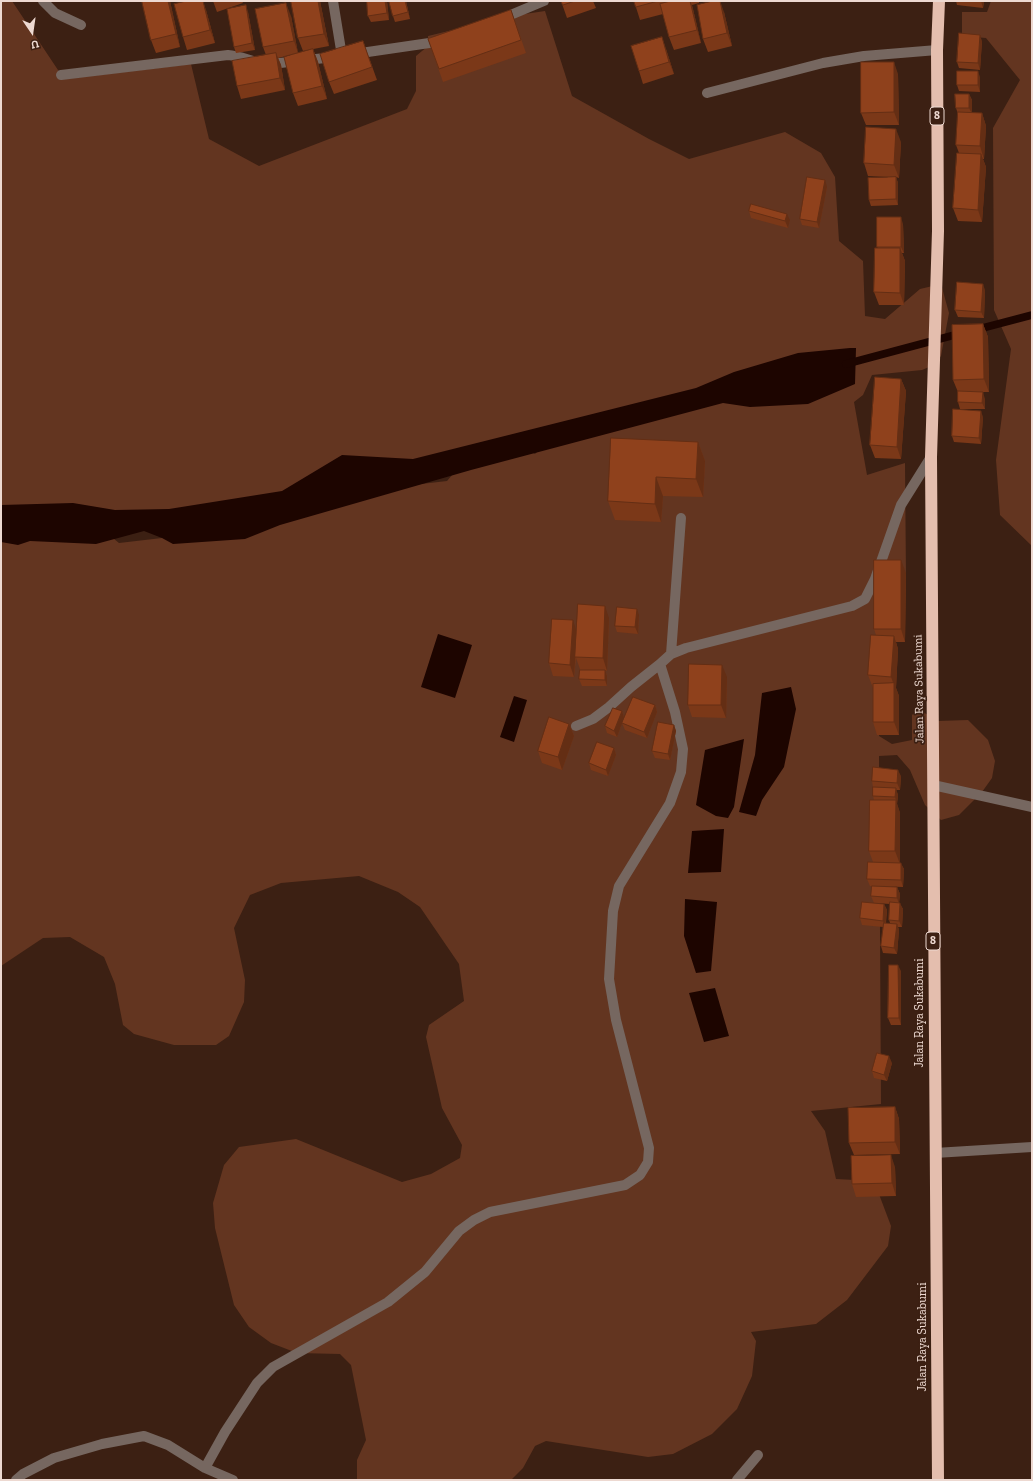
<!DOCTYPE html>
<html>
<head>
<meta charset="utf-8">
<style>
  body { margin:0 }
  #map { position:relative; width:1033px; height:1481px; overflow:hidden; background:#3c2013; font-family:"Zilla Slab",serif }
  canvas { display:block }
  .frame { position:absolute; inset:0; border:2px solid #edd9d1; pointer-events:none }
  .north { position:absolute; left:12px; top:12px; width:40px; height:40px; -webkit-text-stroke:3px #3c2013; paint-order:stroke; rotate:167deg; font-size:11px; font-weight:700; line-height:16px; text-align:center; color:#edd9d1 }
  .north::after { content:''; display:block; margin:auto; width:14px; height:18px; background:#edd9d1; clip-path:polygon(50% 0,100% 100%,50% 72%,0 100%) }
</style>
</head>
<body>
<div id="map">
<canvas width="1033" height="1481"></canvas>
<div class="frame"></div>
<div class="north">U</div>
</div>
<script>
const ctx = document.querySelector('canvas').getContext('2d');
ctx.lineJoin = 'round';
function fill(path, color) { ctx.fillStyle = color; ctx.fill(path, 'evenodd'); }
function strokePath(path, color, width, dash) { ctx.strokeStyle = color; ctx.lineWidth = width; ctx.lineCap = dash ? 'butt' : 'round'; ctx.setLineDash(dash || []); ctx.stroke(path); }
function drawText(font, color, halo, rows, align = 'center') {
  ctx.font = font + ' "Zilla Slab",serif'; ctx.lineWidth = 3.5; ctx.setLineDash([]); ctx.textBaseline = 'middle'; ctx.strokeStyle = halo; ctx.fillStyle = color; for (const [text, x, y, turn = 0] of rows) {
    ctx.save(); ctx.translate(x, y); ctx.rotate((+turn || 0) * Math.PI / 180); ctx.textAlign = isNaN(turn) ? turn : align; if (halo) ctx.strokeText(text, 0, 0); ctx.fillText(text, 0, 0); ctx.restore();
  }
}
fill(new Path2D(`
  M1,1H12L64,79L191,64L209,139L259,166L407,109L416,91V56L428,46V36L511,16L545,11L572,96L649,139L689,159L785,132L821,153L835,177L839,241L863,261L865,316L885,319L920,289L941,284L949,313L941,356L934,365L922,370L872,375L863,395L854,402L867,475L905,463L906,578L879,599V736L892,744L912,740V715L918,709L938,721L968,720L988,740L995,761L992,778L982,792L959,815L941,820L925,805L910,770L897,755L879,756L881,1104L811,1111L825,1131L836,1179L874,1181L891,1226L888,1246L847,1300L816,1324L751,1332L756,1341L752,1376L737,1409L712,1434L673,1454L648,1457L546,1441L535,1446L523,1468L511,1480H357V1460L366,1440L351,1365L340,1354L297,1353L271,1343L249,1327L234,1305L215,1228L213,1203L224,1165L239,1147L296,1139L402,1182L431,1174L460,1158L462,1145L442,1108L426,1037L429,1025L464,1001L459,964L420,907L398,892L359,876L281,883L250,895L234,928L245,980L244,1002L229,1036L216,1045H174L134,1034L123,1025L115,984L104,957L70,937L43,938L1,966V527L11,530L25,539L45,534L64,540L108,534L119,543L162,538L218,539L236,526L245,533L269,520L302,514L336,501L395,487L447,481L465,460L521,446L535,454L539,450L523,433L414,461L342,456L283,492L169,511L115,512L73,504L1,508Z
  M991,1H1032V546L1000,515L996,460L1011,349L994,310L993,128L1020,80L986,38L962,36V12H987Z`), '#633520');
fill(new Path2D(`
  M850,348H856L855,384L808,404L750,407L723,403L471,470L280,525L245,539L173,544L162,538L144,531L96,544L30,541L18,545L1,542V505L73,503L115,510L169,509L282,491L342,455L413,459L696,388L734,372L798,353Z
  M438,634L472,645L455,698L421,687Z
  M791,687L796,709L784,767L762,800L756,816L739,812L755,755L762,693Z
  M514,696L527,700L514,742L500,737Z
  M744,739L734,807L728,818L716,816L696,805L705,750Z
  M724,829L721,872L688,873L692,831Z
  M685,899L717,902L711,971L696,973L684,936Z
  M715,988L729,1036L704,1042L689,993Z`), '#1d0500');
strokePath(new Path2D(`
  M975,330L1032,315
  M846,364L962,333`), '#1d0500', 8);
strokePath(new Path2D(`
  M43,1L55,13L81,25
  M333,1L342,56
  M501,19L544,1
  M354,54L443,41
  M61,75L228,55C243,56 256,64 271,64L334,57
  M707,93L823,63L864,56L937,50
  M671,654L681,518
  M576,726L593,719L609,707L631,687L660,664
  M933,785L1032,807
  M935,1153L1032,1147
  M205,1468L225,1432L257,1383L273,1367L388,1302L425,1272L459,1231L474,1220L490,1212L625,1185L640,1175L648,1162L649,1148L616,1020L609,979L613,911L619,886L670,803L681,772L683,749L675,712L660,664L671,654L686,648L852,606L865,599L875,579L901,505L931,457
  M16,1480L23,1474L54,1458L102,1444L144,1436L168,1445L205,1468L233,1480
  M737,1480L758,1455`), '#766760', 10);
strokePath(new Path2D(`
  M938,1480L931,457L938,231L937,50L939,1`), '#e4beae', 12);
fill(new Path2D(`
  M142,1H170L180,47L156,53L151,40Z
  M213,1H242L243,3L217,12Z
  M291,1H320L329,46L303,51L298,38Z
  M367,1H387L389,20L371,22L368,16Z
  M389,1H406L410,19L395,22L393,16Z
  M561,1H593L596,8L567,18Z
  M634,1H699V3L692,5L701,43L674,50L669,37L663,14L640,20Z
  M956,1H984L983,8L957,5Z
  M206,10L215,43L187,50L183,37Z
  M511,10L526,53L443,82L428,39Z
  M248,12L255,50L236,53L234,47Z
  M724,12L732,46L708,52L703,39Z
  M291,16L298,53L313,49L318,62L327,99L298,106L293,93L290,55L278,58L281,65L285,90L241,99L237,86L266,55L263,47Z
  M363,41L377,80L334,94L329,82Z
  M982,41L980,70L959,68L957,62Z
  M666,49L674,74L643,84L639,71Z
  M898,74L899,125H866L861,113Z
  M980,77V92L959,91L957,85Z
  M969,94L972,100V113H982L986,126L984,159H983L986,167L982,222L958,221L953,208L959,153L956,145L958,114L956,108Z
  M901,142L899,178L896,177L898,183V205L871,206L869,200L888,177L868,176L864,163Z
  M827,187L819,228L802,225L800,219Z
  M749,211L790,220L788,228L751,218Z
  M903,224L904,253H902L905,261L904,305H879L874,292L877,248Z
  M985,290L984,318L958,317L955,310Z
  M983,324L988,337L989,392H975L985,399V409H960L958,402V392L953,380Z
  M901,379L906,391L901,459L875,458L870,445Z
  M983,417L981,444L954,442L952,436Z
  M698,442L705,461L703,497L663,496L661,522L615,520L608,501Z
  M906,573L905,642H896L898,649L896,688L899,696V735H877L873,722V688L868,675L876,635L874,629Z
  M639,615L638,634L617,632L615,626Z
  M609,618L607,671L605,670L607,676V686H582L579,679L580,669L576,658L574,677L553,676L549,663L576,631Z
  M727,677L726,718L692,717L688,705Z
  M655,705L657,712L647,738L625,730L622,723Z
  M622,711L624,718L617,737L607,733L605,726Z
  M569,724L574,736L562,770L542,763L538,751Z
  M674,725L676,731L670,760L655,758L652,751Z
  M614,748L616,755L608,776L591,770L589,763Z
  M901,776L900,790H896L898,795L897,804L900,813V863L904,869L903,887L875,886L897,887L900,894L899,903L903,909L902,927H898L899,930L897,954L883,953L881,946L883,927L862,925L860,918L884,904L887,910L886,923H890L889,920L890,904L874,903L871,896L872,886H870L867,879L873,862L869,851L874,800L873,796V787L872,781Z
  M901,971V1025H891L888,1018Z
  M892,1063L887,1081L874,1078L872,1071Z
  M895,1107L899,1119L900,1154L854,1155L849,1143Z
  M895,1167L896,1196L856,1197L852,1184Z`), '#7b3818');
fill(new Path2D(`
  M168,1H170L180,47L176,34Z
  M203,1L206,10L215,43L210,30Z
  M318,1H320L329,46L324,34Z
  M385,1H387L389,20L387,13Z
  M405,1H406L410,19L408,12Z
  M690,1L693,9L701,43L697,30Z
  M720,1L724,12L732,46L727,33Z
  M981,1H984L983,8Z
  M286,3L291,16L298,53L294,41Z
  M246,5L248,12L255,50L252,43Z
  M980,35L982,41L980,70L978,63Z
  M662,37L666,49L674,74L669,62Z
  M313,49L318,62L327,99L322,86Z
  M276,53L281,65L285,90L280,78Z
  M894,62L898,74L899,125L894,112Z
  M978,71L980,77V92L978,85Z
  M969,94L972,100V114L969,108Z
  M982,113L986,126L984,159L980,146Z
  M896,129L901,142L899,178L894,165Z
  M981,154L986,167L982,222L978,210Z
  M896,177L898,183V205L896,199Z
  M825,180L827,187L819,228L817,222Z
  M787,214L790,220L788,228L785,221Z
  M901,217L903,224L904,253L901,247Z
  M900,248L905,261L904,305L900,293Z
  M983,284L985,290L984,318L981,312Z
  M983,324L988,337L989,392L984,379Z
  M901,379L906,391L901,459L897,447Z
  M983,392L985,399V409L982,403Z
  M981,411L983,417L981,444L979,438Z
  M698,442L705,461L703,497L696,479Z
  M656,477L663,496L661,522L655,504Z
  M901,560L906,573L905,642L901,629Z
  M605,606L609,618L607,671L603,658Z
  M637,609L639,615L638,634L635,627Z
  M573,620L577,633L574,677L570,665Z
  M894,636L898,649L896,688L899,696V735L894,722V685L891,677Z
  M722,665L727,677L726,718L721,705Z
  M605,670L607,676V686L605,680Z
  M655,705L657,712L647,738L644,732Z
  M622,711L624,718L617,737L614,731Z
  M569,724L574,736L562,770L558,757Z
  M674,725L676,731L670,760L668,754Z
  M614,748L616,755L608,776L606,770Z
  M898,770L901,776L900,790L897,783Z
  M896,788L898,795L897,804L895,797Z
  M896,800L900,813V864L895,851Z
  M901,863L904,869L903,887L901,880Z
  M897,887L900,894L899,904L897,898Z
  M900,903L903,909L902,927L899,921Z
  M884,904L887,910L885,927L883,921Z
  M897,924L899,930L897,954L894,948Z
  M898,965L901,971V1025L899,1018Z
  M889,1056L892,1063L887,1081L884,1075Z
  M895,1107L899,1119L900,1154L895,1142Z
  M891,1155L895,1167L896,1196L892,1183Z`), '#642e14');
const building = new Path2D(`
  M142,1H168L176,34L151,40Z
  M187,1H203L210,30L183,37L174,4Z
  M291,1H318L324,34L298,38Z
  M367,1H385L387,13L368,16Z
  M389,1H405L408,12L393,16Z
  M561,1H575L563,5Z
  M634,1H658L636,7Z
  M671,1H690L697,30L669,37L660,4Z
  M713,1H720L727,33L703,39L697,5Z
  M286,3L294,41L263,47L255,9Z
  M246,5L252,43L234,47L227,9Z
  M511,10L521,40L439,69L428,39Z
  M959,33L980,35L978,63L957,62Z
  M662,37L669,62L639,71L631,46Z
  M363,41L372,67L329,82L320,54Z
  M313,49L322,86L293,93L284,57Z
  M276,53L280,78L237,86L232,61Z
  M861,62H894V112L861,113Z
  M957,71H978V85H957Z
  M955,94H969V108H956Z
  M958,112L982,113L980,146L956,145Z
  M866,127L896,129L894,165L864,163Z
  M957,153L981,154L978,210L953,208Z
  M807,177L825,180L817,222L800,219Z
  M896,177V199L869,200L868,178Z
  M751,204L787,214L785,221L749,211Z
  M877,217H901V247H877Z
  M875,248H900V293L874,292Z
  M957,282L983,284L981,312L955,310Z
  M983,324L984,379L953,380L952,325Z
  M875,377L901,379L897,447L870,445Z
  M958,391L983,392L982,403L958,402Z
  M953,409L981,411L979,438L952,436Z
  M611,438L698,442L696,479L656,477L655,504L608,501Z
  M874,560H901V629H874Z
  M578,604L605,606L603,658L575,657Z
  M617,607L637,609L635,627L615,626Z
  M552,619L573,620L570,665L549,663Z
  M871,635L894,636L891,677L868,675Z
  M689,664L722,665L721,705H688Z
  M580,670H605V680L579,679Z
  M894,683V722H873V684Z
  M633,697L655,705L644,732L622,723Z
  M613,708L622,711L614,731L605,726Z
  M549,717L569,724L558,757L538,751Z
  M658,722L674,725L668,754L652,751Z
  M597,742L614,748L606,770L589,763Z
  M873,767L898,770L897,783L872,781Z
  M873,787L896,788L895,797L873,796Z
  M870,800H896L895,851H869Z
  M868,862L901,863V880L867,879Z
  M872,886L897,887V898L871,896Z
  M862,902L884,904L883,921L860,918Z
  M890,902L900,903L899,921L889,920Z
  M884,923L897,924L894,948L881,946Z
  M889,965H898L899,1018H888Z
  M877,1053L889,1056L884,1075L872,1071Z
  M895,1107V1142L849,1143L848,1108Z
  M891,1155L892,1183L852,1184L851,1156Z`);
fill(building, '#8f411c');
strokePath(building, '#642e14', 1);
for (const [x, y, w] of [
  [937,116,14],
  [933,941,14]
]) { const box = new Path2D(); box.roundRect(x - w / 2, y - 9, w, 18, 3); ctx.fillStyle = '#3c2013'; ctx.fill(box); strokePath(box, '#edd9d1', 1); }
drawText('bold 11px', '#edd9d1', null, [
  ["8",937,116],
  ["8",933,941]
]);
drawText('12px', '#edd9d1', '#3c2013', [
  ["Jalan Raya Sukabumi",919,689,-91],
  ["Jalan Raya Sukabumi",920,1013,-90],
  ["Jalan Raya Sukabumi",923,1337,-90]
]);
</script>
</body>
</html>
